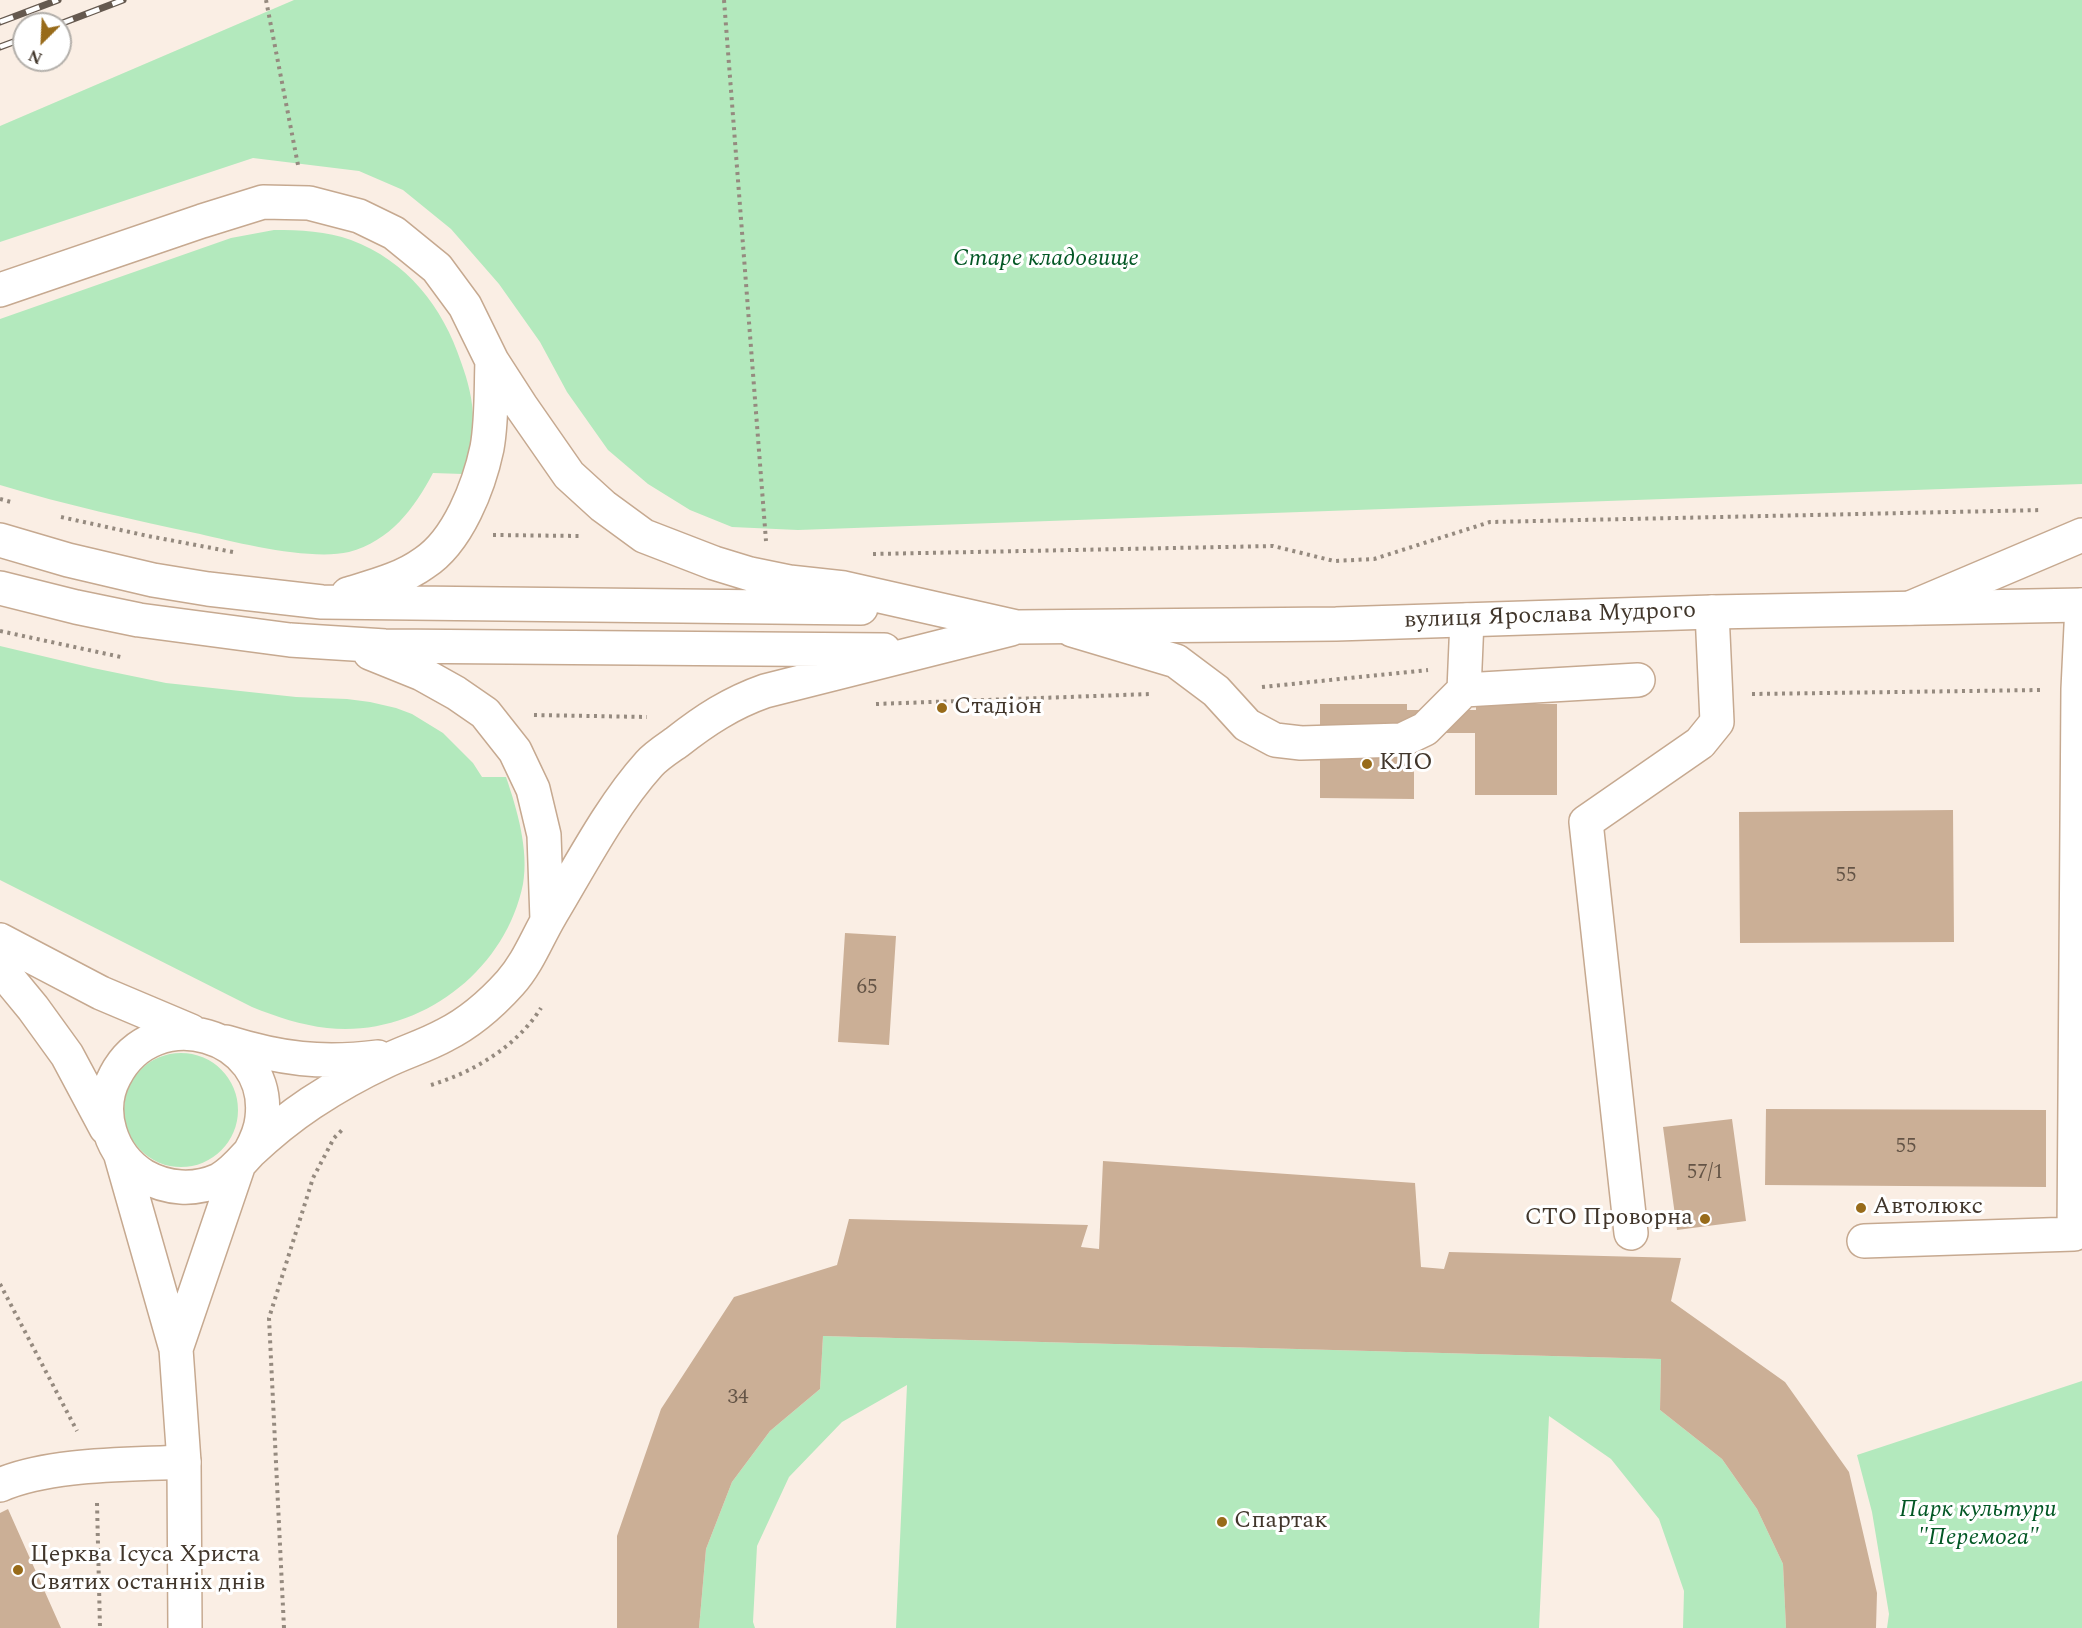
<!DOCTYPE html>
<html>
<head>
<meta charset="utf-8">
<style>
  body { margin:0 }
  #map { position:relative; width:2082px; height:1628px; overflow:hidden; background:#faeee4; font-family:Spectral,serif }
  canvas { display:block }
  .north { position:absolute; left:12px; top:12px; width:60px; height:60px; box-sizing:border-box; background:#fff; border:2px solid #b3afaa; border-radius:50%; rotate:204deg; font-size:16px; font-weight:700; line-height:24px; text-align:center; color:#41362b }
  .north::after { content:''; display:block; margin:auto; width:21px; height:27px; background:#986b1a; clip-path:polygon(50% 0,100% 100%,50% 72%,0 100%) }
</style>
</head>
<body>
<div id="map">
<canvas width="2082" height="1628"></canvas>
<div class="north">N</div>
</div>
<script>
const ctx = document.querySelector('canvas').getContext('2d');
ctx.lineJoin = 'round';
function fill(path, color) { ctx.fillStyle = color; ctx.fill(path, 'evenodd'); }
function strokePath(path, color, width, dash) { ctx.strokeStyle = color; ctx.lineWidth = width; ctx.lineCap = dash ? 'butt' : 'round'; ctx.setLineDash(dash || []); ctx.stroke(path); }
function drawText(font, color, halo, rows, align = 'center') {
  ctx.font = font + ' Spectral,serif'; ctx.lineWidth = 6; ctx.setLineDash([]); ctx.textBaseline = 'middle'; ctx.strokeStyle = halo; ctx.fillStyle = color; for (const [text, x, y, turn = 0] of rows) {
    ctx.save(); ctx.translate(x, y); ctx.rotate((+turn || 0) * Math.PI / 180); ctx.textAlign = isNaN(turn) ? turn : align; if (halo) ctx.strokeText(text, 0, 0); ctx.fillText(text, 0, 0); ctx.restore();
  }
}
fill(new Path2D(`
  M294,0H2082V484L798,530L732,527L690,510L648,484L608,450L567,392L540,342L499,284L451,229L403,190L359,171L253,158L0,242V126Z
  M274,230C300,230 327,231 351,240C407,261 443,307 461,362C468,381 473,400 473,420C473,439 468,457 463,474L433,473C414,509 390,541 349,552C311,561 238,543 200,534C133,520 66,505 0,485V319L231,238Z
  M0,646L93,668L166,683L296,697L347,699L370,702L396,708L412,714L443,733L473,763L482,777H506C517,809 529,850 523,884C505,973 417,1038 327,1028C301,1025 277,1017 252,1007L0,880Z
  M124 1110a57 57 0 1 1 114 0a57 57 0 1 1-114 0Z
  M823,1336L1661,1359L1660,1410L1722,1459L1757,1509L1783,1564L1786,1628H1683L1684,1591L1659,1519L1611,1459L1549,1416L1539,1628H896L907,1385L842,1422L789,1477L757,1546L753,1622L755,1628H699L706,1549L732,1482L770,1431L820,1389Z
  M2082,1381V1628H1887L1889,1614L1872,1512L1857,1455Z`), '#b3e9bd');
fill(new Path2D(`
  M1320,704H1407V710H1476V704H1557V795H1475V733H1414V799L1320,798Z
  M1953,810L1954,942L1740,943L1739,812Z
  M845,933L896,936L889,1045L838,1042Z
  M1766,1109L2046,1110V1187L1765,1185Z
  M1732,1119L1746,1221L1677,1230L1663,1127Z
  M1103,1161L1415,1183L1421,1267L1444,1269L1449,1252L1681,1258L1671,1301L1785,1382L1849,1472L1877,1593L1876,1628H1786L1783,1564L1757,1509L1722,1459L1660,1410L1661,1359L823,1336L820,1389L770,1431L732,1482L706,1549L699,1628H617V1536L661,1409L734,1297L837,1265L849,1219L1088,1225L1081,1247L1099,1249Z
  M8,1509L61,1628H0V1513Z`), '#cbaf96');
const minor = new Path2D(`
  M1910,608L2082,535
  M1072,630L1176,661L1216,691L1247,725L1275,740L1301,743L1402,740L1425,729L1464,690L1467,620
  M1464,690L1638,680
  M1631,1233L1586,822L1700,743L1717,722L1712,612
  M1864,1241L2074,1234L2078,689L2082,605
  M0,1485C51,1463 128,1465 184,1462`);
const major = new Path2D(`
  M0,290L202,221L263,202L309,203L359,216L394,233L437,268L465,306L492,361L521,406L569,475L603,506L644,536L714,563L750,574L789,582L844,588L1017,627L1336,624L1712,612L2082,605
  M0,540L68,560L153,580L208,589L322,602L861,608
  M0,588L76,607L139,620L290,640L385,646L884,650
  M348,594C374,586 402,579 424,563C458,541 479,486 487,448C492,421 491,388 492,361
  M370,653L422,674L456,693L485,713L515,751L533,789L544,835L547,920
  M0,940L101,993L191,1031
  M0,968L33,1008L67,1055L106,1128
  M226,1042C281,1059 321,1064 378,1057
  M250,1152C256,1141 261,1130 262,1118C272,1033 154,1000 115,1076C96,1111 111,1156 144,1176C167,1189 194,1191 219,1180C232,1173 240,1163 250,1152C268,1135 290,1117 311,1103C334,1088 358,1074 384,1062C404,1052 425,1046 445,1035C469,1023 492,1003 510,983C528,963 537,938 550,916C579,868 611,806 649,764C656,756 667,749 677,742C705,720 731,703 765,691L1011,629
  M121,1156L176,1349L184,1462L185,1628
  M176,1349L238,1167`);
strokePath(minor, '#c6a990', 36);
strokePath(major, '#c6a990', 36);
strokePath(new Path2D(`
  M266,0L298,165
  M724,0L766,541
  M0,499L11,502
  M61,517L148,536L233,552
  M493,535L581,536
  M873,554L1273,546L1334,561L1374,559L1490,522L2042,510
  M0,631L121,657
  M1262,687L1428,670
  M1752,694L2041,690
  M876,704L1150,694
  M534,715L647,717
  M431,1085C474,1072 517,1046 541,1008
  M0,1284L77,1431
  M97,1503L100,1628
  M284,1628L269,1318L313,1178L334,1138L343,1129`), '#958a7f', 4, [3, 4.5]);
strokePath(minor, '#fff', 33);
strokePath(major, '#fff', 33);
const rail = new Path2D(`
  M0,22L58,0
  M60,24L123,0
  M0,47L24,38`);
strokePath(rail, '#65594f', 7);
strokePath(rail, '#fff', 4.5, [14]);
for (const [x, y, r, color] of [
  [942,708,6,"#986b1a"],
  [1367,764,6,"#986b1a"],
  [1861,1208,6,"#986b1a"],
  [1705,1219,6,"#986b1a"],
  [1222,1522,6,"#986b1a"],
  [18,1570,6,"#986b1a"]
]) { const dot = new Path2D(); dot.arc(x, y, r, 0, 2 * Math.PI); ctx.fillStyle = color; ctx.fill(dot); strokePath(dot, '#fff', 2); }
drawText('21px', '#645446', null, [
  ["55",1846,877],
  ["65",867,989],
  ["55",1906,1148],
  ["57/1",1705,1174],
  ["34",738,1399]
]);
drawText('italic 24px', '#025724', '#fff', [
  ["Старе кладовище",1046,260],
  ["Парк культури",1978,1511],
  ["\"Перемога\"",1978,1539]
]);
drawText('24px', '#41362b', '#fff', [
  ["вулиця Ярослава Мудрого",1550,617,-2]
]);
drawText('24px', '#41362b', '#fff', [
  ["Стадіон",954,708],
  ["КЛО",1379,764],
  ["Автолюкс",1873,1208],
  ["СТО Проворна",1693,1219,"right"],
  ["Спартак",1234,1522],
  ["Церква Ісуса Христа",30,1556],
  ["Святих останніх днів",30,1584]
], 'left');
</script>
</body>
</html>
